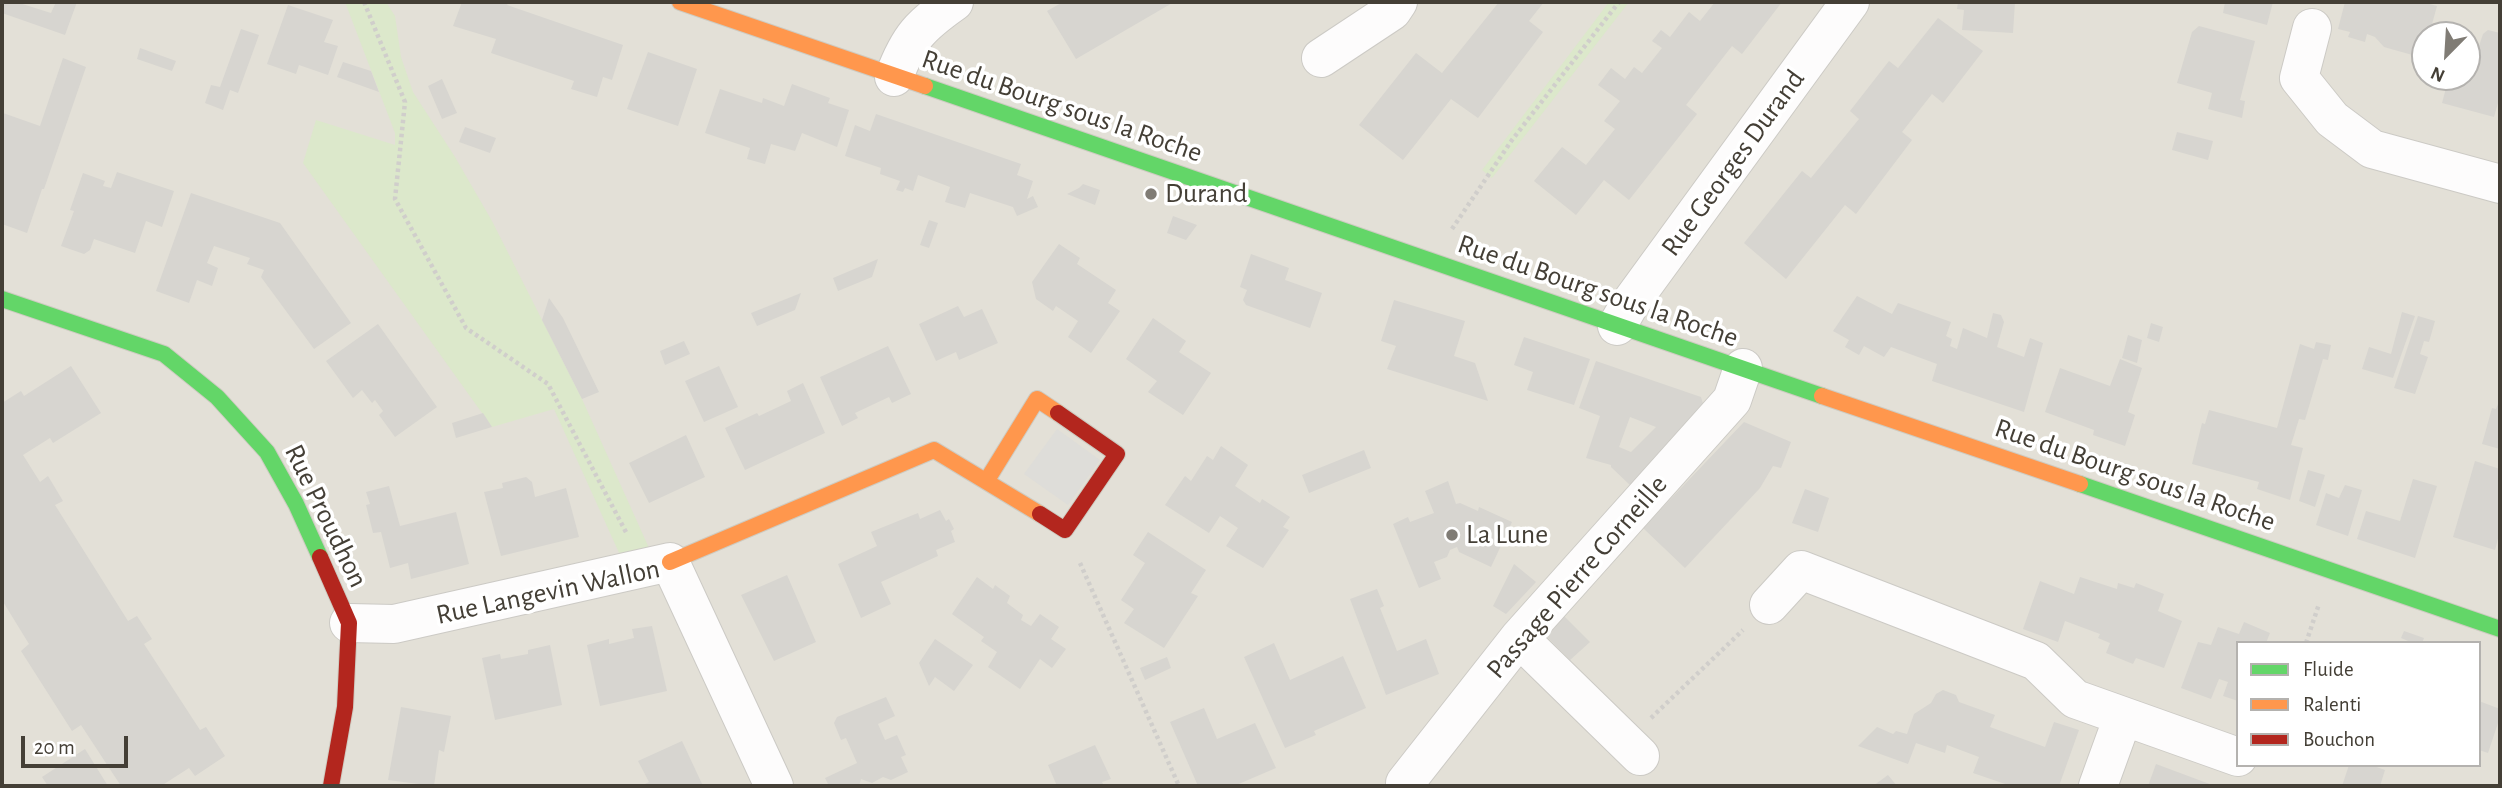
<!DOCTYPE html>
<html>
<head>
<meta charset="utf-8">
<style>
  body { margin:0 }
  #map { position:relative; width:2502px; height:788px; overflow:hidden; background:#efeee9; font-family:"Alegreya Sans",sans-serif }
  canvas { display:block }
  .frame { position:absolute; inset:0; border:4px solid #443f36; pointer-events:none }
  .legend { position:absolute; left:2236px; top:641px; width:245px; height:126px; box-sizing:border-box; background:#fff; border:2px solid #b4b2af; margin:0; padding:9px 12px; list-style:none; font-size:21px; color:#443f36 }
  .legend li { display:flex; align-items:center; gap:14px; height:35px }
  .legend b { width:35px; border:2px solid #b4b2af }
  .north { position:absolute; left:2411px; top:21px; width:70px; height:70px; box-sizing:border-box; background:#fff; border:2px solid #b4b2af; border-radius:50%; rotate:204deg; font-size:19px; font-weight:700; line-height:28px; text-align:center; color:#443f36 }
  .north::after { content:''; display:block; margin:auto; width:24px; height:32px; background:#807c75; clip-path:polygon(50% 0,100% 100%,50% 72%,0 100%) }
  .scale { position:absolute; left:21px; top:736px; width:107px; height:32px; box-sizing:border-box; border:4px solid #443f36; border-top:0; padding-left:9px; font-size:21px; line-height:24px; white-space:nowrap; color:#443f36; -webkit-text-stroke:5px #fff; paint-order:stroke }
</style>
</head>
<body>
<div id="map">
<canvas width="2502" height="788"></canvas>
<div class="frame"></div>
<ul class="legend">
<li><b style="height:9px;background:#63d668"></b>Fluide</li>
<li><b style="height:9px;background:#ff974d"></b>Ralenti</li>
<li><b style="height:9px;background:#b3261e"></b>Bouchon</li>
</ul>
<div class="north">N</div>
<div class="scale">20 m</div>
</div>
<script>
const ctx = document.querySelector('canvas').getContext('2d');
ctx.lineJoin = 'round';
function fill(path, color) { ctx.fillStyle = color; ctx.fill(path, 'evenodd'); }
function strokePath(path, color, width, dash) { ctx.strokeStyle = color; ctx.lineWidth = width; ctx.lineCap = dash ? 'butt' : 'round'; ctx.setLineDash(dash || []); ctx.stroke(path); }
function drawText(font, color, halo, rows, align = 'center') {
  ctx.font = font + ' "Alegreya Sans",sans-serif'; ctx.lineWidth = 7; ctx.setLineDash([]); ctx.textBaseline = 'middle'; ctx.strokeStyle = halo; ctx.fillStyle = color; for (const [text, x, y, turn = 0] of rows) {
    ctx.save(); ctx.translate(x, y); ctx.rotate((+turn || 0) * Math.PI / 180); ctx.textAlign = isNaN(turn) ? turn : align; if (halo) ctx.strokeText(text, 0, 0); ctx.fillText(text, 0, 0); ctx.restore();
  }
}
fill(new Path2D(`
  M2,2H2500V786H2ZM2425,35H2467V77H2425ZM2238,643H2479V765H2238Z`), '#e3e0d7');
fill(new Path2D(`
  M345,2H386L395,16L401,57L413,92L455,157L492,221L582,399L649,548L620,555L554,409L492,427L303,163L316,120L395,145V133Z
  M1609,2H1629L1492,178L1482,170Z`), '#dce8cb');
fill(new Path2D(`
  M1057,429L1100,460L1068,505L1024,474Z`), '#deddd9');
fill(new Path2D(`
  M2,2H16L51,13L56,2H77L65,35L2,13Z
  M462,2H509L507,5L623,45L612,80L603,77L597,97L571,89L574,81L491,53L496,39L453,26Z
  M1063,2H1174L1076,59L1047,11Z
  M1499,2H1544L1529,21L1543,32L1478,118L1451,99L1403,160L1359,125L1416,53L1442,73Z
  M1715,2H1782L1742,54L1732,46L1686,105L1697,114L1629,200L1604,180L1576,215L1534,181L1562,147L1586,165L1615,129L1604,121L1620,101L1598,85L1611,68L1625,79L1634,67L1642,73L1662,48L1652,41L1661,30L1670,37L1689,12L1700,21Z
  M1958,2H2015L2013,33L1962,30L1964,10L1957,9Z
  M2225,2H2273L2267,25L2223,13Z
  M2345,2H2422L2437,6L2429,35H2425L2423,58L2384,47L2375,37L2367,34L2365,42L2348,37L2350,32L2338,29Z
  M288,5L333,20L324,42L338,46L328,75L299,65L296,74L267,64Z
  M1938,18L1983,51L1943,103L1932,94L1902,132L1912,140L1856,214L1845,205L1786,279L1744,243L1802,171L1811,178L1859,119L1850,111L1889,61L1898,68Z
  M2199,26L2255,41L2240,100L2245,101L2242,118L2208,109L2212,93L2177,83L2192,32Z
  M241,29L259,35L238,93L230,90L223,110L205,103L211,85L220,87Z
  M2488,30L2500,33V104L2498,103L2494,117L2442,103L2449,77H2467V43L2479,46L2483,34Z
  M140,48L176,61L172,71L137,59Z
  M648,52L697,69L678,126L627,109Z
  M63,58L86,67L44,189H42L27,233L2,224V118L3,113L40,126Z
  M343,62L371,71L379,92L337,77Z
  M442,79L457,113L442,119L428,86Z
  M792,84L830,98L828,103L849,110L837,147L802,133L795,151L771,144L765,164L747,159L750,148L705,133L720,89L762,103L763,98L784,106Z
  M876,114L1021,164L1017,175L1033,181L1027,199L1033,196L1038,207L1017,216L1013,207L970,193L965,208L945,202L950,187L918,175L913,191L905,188L903,192L896,190L900,181L880,174L881,168L845,156L855,125L870,131Z
  M465,127L496,138L490,153L459,142Z
  M2177,132L2213,141L2208,160L2172,150Z
  M117,172L174,191L162,227L146,221L135,253L94,239L90,250L84,254L61,246L74,211L70,210L83,173L105,181L103,186L111,188Z
  M1083,184L1100,190L1095,205L1067,194L1079,188Z
  M191,193L280,223L351,323L314,349L261,277L264,270L247,264L250,258L214,246L207,263L218,268L212,286L197,280L189,303L156,291Z
  M1173,216L1197,225L1186,240L1167,233Z
  M929,220L938,223L929,248L920,245Z
  M1059,244L1080,258L1077,264L1116,290L1108,303L1120,311L1091,353L1068,337L1078,321L1056,306L1053,311L1036,299L1032,282Z
  M1251,254L1289,268L1285,280L1322,293L1310,328L1246,305L1243,300L1247,290L1240,287Z
  M878,259L872,277L838,291L833,278Z
  M801,293L795,310L757,326L751,313Z
  M1857,296L1892,314L1898,303L1951,322L1946,336L1952,339L1950,346L1957,349L1963,328L1987,338L1993,313L2001,315L2004,322L1997,347L2024,357L2030,338L2043,343L2024,412L1932,381L1937,364L1891,347L1884,357L1864,346L1859,355L1845,347L1849,340L1833,331Z
  M549,298L563,318L599,392L582,399L542,320Z
  M1394,300L1465,321L1454,356L1475,363L1488,401L1387,369L1396,346L1381,341Z
  M958,306L964,317L982,309L998,343L959,360L956,352L936,361L919,324Z
  M2402,312L2415,316L2393,378L2362,369L2369,347L2391,354Z
  M2418,316L2435,321L2429,342L2424,341L2420,354L2428,357L2415,394L2394,388Z
  M1153,318L1186,341L1179,352L1211,373L1183,415L1148,392L1157,381L1126,359Z
  M2151,323L2163,327L2159,342L2147,338Z
  M378,324L437,407L395,437L379,415L383,411L375,400L372,403L362,390L353,398L326,361Z
  M2128,335L2142,340L2137,363L2122,358Z
  M1524,337L1590,359L1574,405L1527,390L1533,372L1514,365Z
  M684,341L690,354L665,365L660,351Z
  M2316,342L2331,345L2328,360L2323,359L2305,420L2299,419L2291,445L2303,448L2290,500L2257,489L2259,482L2192,464L2202,423L2205,424L2209,410L2277,428L2300,344L2314,349Z
  M888,346L911,394L892,403L889,397L855,413L858,418L842,426L820,377Z
  M2120,359L2142,368L2128,412L2135,415L2125,446L2093,435L2094,430L2045,412L2060,368L2110,386Z
  M1596,361L1701,397L1704,407L1630,485L1611,467V465L1586,458L1600,416L1579,408ZM1630,417L1656,427L1631,452L1619,447Z
  M71,366L101,413L53,443L50,438L23,455L40,482L48,476L63,501L55,505L128,621L137,616L152,639L144,644L200,730L206,727L225,756L195,776L189,768L161,786H121L81,725L72,731L21,651L29,644L2,600V403L21,391L24,396Z
  M719,366L738,407L704,422L685,381Z
  M803,383L825,433L745,470L725,428L757,413L759,416L791,401L787,391Z
  M2500,399V449L2482,444L2492,408L2496,409Z
  M483,413L492,427L456,438L452,423Z
  M1744,422L1791,442L1781,468L1773,466L1760,488L1685,568L1643,528Z
  M686,435L705,477L649,503L629,463Z
  M1221,446L1248,465L1235,486L1260,503L1262,499L1290,517L1283,527L1289,530L1263,568L1226,546L1238,528L1220,516L1209,533L1165,505L1185,476L1191,481L1207,456L1213,460Z
  M1364,450L1371,468L1309,493L1302,475Z
  M2475,461L2500,469V531L2495,550L2453,537Z
  M2308,470L2325,475L2315,507L2299,501Z
  M526,477L532,482L535,497L566,488L579,537L501,556L484,492L503,488L502,483Z
  M2413,479L2437,486L2415,558L2357,539L2366,511L2400,521Z
  M1448,481L1456,504L1460,503L1478,511L1479,507L1512,522L1491,567L1459,552L1457,547L1450,550L1447,557L1434,562L1441,579L1419,588L1393,524L1408,517L1410,522L1434,513L1425,491Z
  M2345,485L2362,490L2348,536L2316,525L2326,493L2339,498Z
  M389,486L400,526L456,512L469,564L411,579L408,563L390,568L381,532L373,533L366,505L370,504L366,492Z
  M1805,489L1829,498L1818,532L1792,523Z
  M940,510L946,521L949,519L954,529L951,531L955,542L936,550L938,556L881,582L891,604L861,618L838,564L877,546L871,532L918,513L920,519Z
  M1148,532L1206,570L1191,593L1198,596L1164,648L1124,623L1134,609L1121,600L1145,563L1133,555Z
  M1514,564L1536,582L1506,614L1493,606Z
  M787,575L816,642L774,661L741,595Z
  M977,577L993,589L995,585L1010,596L1007,603L1023,615L1021,620L1031,626L1040,614L1059,627L1051,639L1066,649L1052,668L1040,659L1020,689L988,667L997,652L981,641L984,637L952,614Z
  M2080,577L2117,589L2118,583L2134,588L2136,583L2164,594L2158,611L2182,621L2164,668L2136,658L2133,664L2106,653L2110,643L2098,638L2100,634L2065,621L2058,642L2023,629L2040,581L2074,594Z
  M1377,589L1384,606L1380,608L1397,651L1426,639L1439,674L1386,695L1350,599Z
  M1564,616L1590,642L1570,660L1545,635Z
  M2244,622L2270,633L2266,643H2238V701L2223,696L2228,682L2219,679L2211,699L2181,688L2198,642L2211,645L2218,627L2239,634Z
  M652,626L667,691L600,706L587,645L609,639V644L634,638L632,629Z
  M2404,631L2424,638L2422,643H2413L2401,638Z
  M935,639L973,665L954,691L935,677L929,686L919,663Z
  M1274,643L1290,680L1343,656L1366,708L1314,731L1316,735L1285,748L1244,657Z
  M550,645L562,705L495,720L482,658L500,654L501,659L528,654V650Z
  M1167,657L1171,668L1145,680L1140,668Z
  M1943,690L1956,695L1959,702L1995,715L1990,727L2045,747L2054,722L2079,730L2059,786H2011L1973,773L1979,757L1947,745L1945,753L1916,743L1908,764L1858,746L1877,727L1893,734L1896,731L1907,734L1914,714L1931,703L1936,694Z
  M886,697L895,716L878,724L885,740L897,735L906,755L901,757L908,772L891,780L883,777L872,783L861,779L859,786H829L825,778L857,763L846,738L841,740L834,723L837,717Z
  M2479,701L2500,709V717L2488,753L2479,750Z
  M401,707L451,716L444,752L439,750L434,786L388,780Z
  M1204,708L1217,739L1255,723L1276,768L1234,786H1198L1170,722Z
  M682,741L703,786H641L649,782L638,761Z
  M1095,745L1111,779L1102,782L1104,786H1057L1048,765Z
  M85,749L108,786H48L42,777Z
  M2156,764L2215,786H2148Z
  M2349,765H2371L2385,770L2380,786H2342Z
  M1888,775L1897,786H1873Z`), '#d7d5d0');
const street = new Path2D(`
  M2312,28L2299,78L2332,119L2372,149L2500,184
  M1321,58L1392,11L1398,2
  M894,77C909,37 920,26 954,2
  M1617,326L1629,305L1850,2
  M1769,605L1801,570L2036,661L2075,699L2238,757
  M349,623L394,624L670,562L774,786
  M1519,638L1640,756
  M1405,783L1519,638L1732,400L1743,368
  M2098,786L2123,717`);
const fast = new Path2D(`
  M925,86L1822,396
  M2,299L164,354L217,397L267,452L296,504L320,557
  M2080,484L2500,629`);
const slow = new Path2D(`
  M680,2L925,86
  M1822,396L2080,484
  M987,480L1037,399L1058,413
  M670,562L934,450L1040,514`);
const jam = new Path2D(`
  M1040,514L1065,530L1117,454L1058,413
  M320,557L349,623L345,707L331,786`);
strokePath(street, '#cccac5', 40);
strokePath(fast, '#cecbc1', 18);
strokePath(slow, '#cecbc1', 18);
strokePath(jam, '#cecbc1', 18);
strokePath(new Path2D(`
  M364,2L405,102L395,199L466,328L548,384L627,534
  M1452,229L1512,140L1619,2
  M1080,563L1179,786
  M2306,643L2319,604
  M1651,718L1743,630`), '#d0cecb', 4.5, [3.5, 3.5]);
strokePath(street, '#fdfcfc', 38);
strokePath(fast, '#63d668', 16);
strokePath(slow, '#ff974d', 16);
strokePath(jam, '#b3261e', 16);
for (const [x, y, r, color] of [
  [1151,194,7,"#807c75"],
  [1452,535,7,"#807c75"]
]) { const dot = new Path2D(); dot.arc(x, y, r, 0, 2 * Math.PI); ctx.fillStyle = color; ctx.fill(dot); strokePath(dot, '#fff', 2.5); }
drawText('28px', '#443f36', '#fff', [
  ["Rue du Bourg sous la Roche",1062,106,19],
  ["Rue Georges Durand",1733,163,-54],
  ["Rue du Bourg sous la Roche",1598,291,19],
  ["Rue du Bourg sous la Roche",2135,475,19],
  ["Rue Proudhon",326,516,64],
  ["Passage Pierre Corneille",1577,577,-49],
  ["Rue Langevin Wallon",548,592,-12]
]);
drawText('28px', '#443f36', '#fff', [
  ["Durand",1165,194],
  ["La Lune",1466,535]
], 'left');
</script>
</body>
</html>
